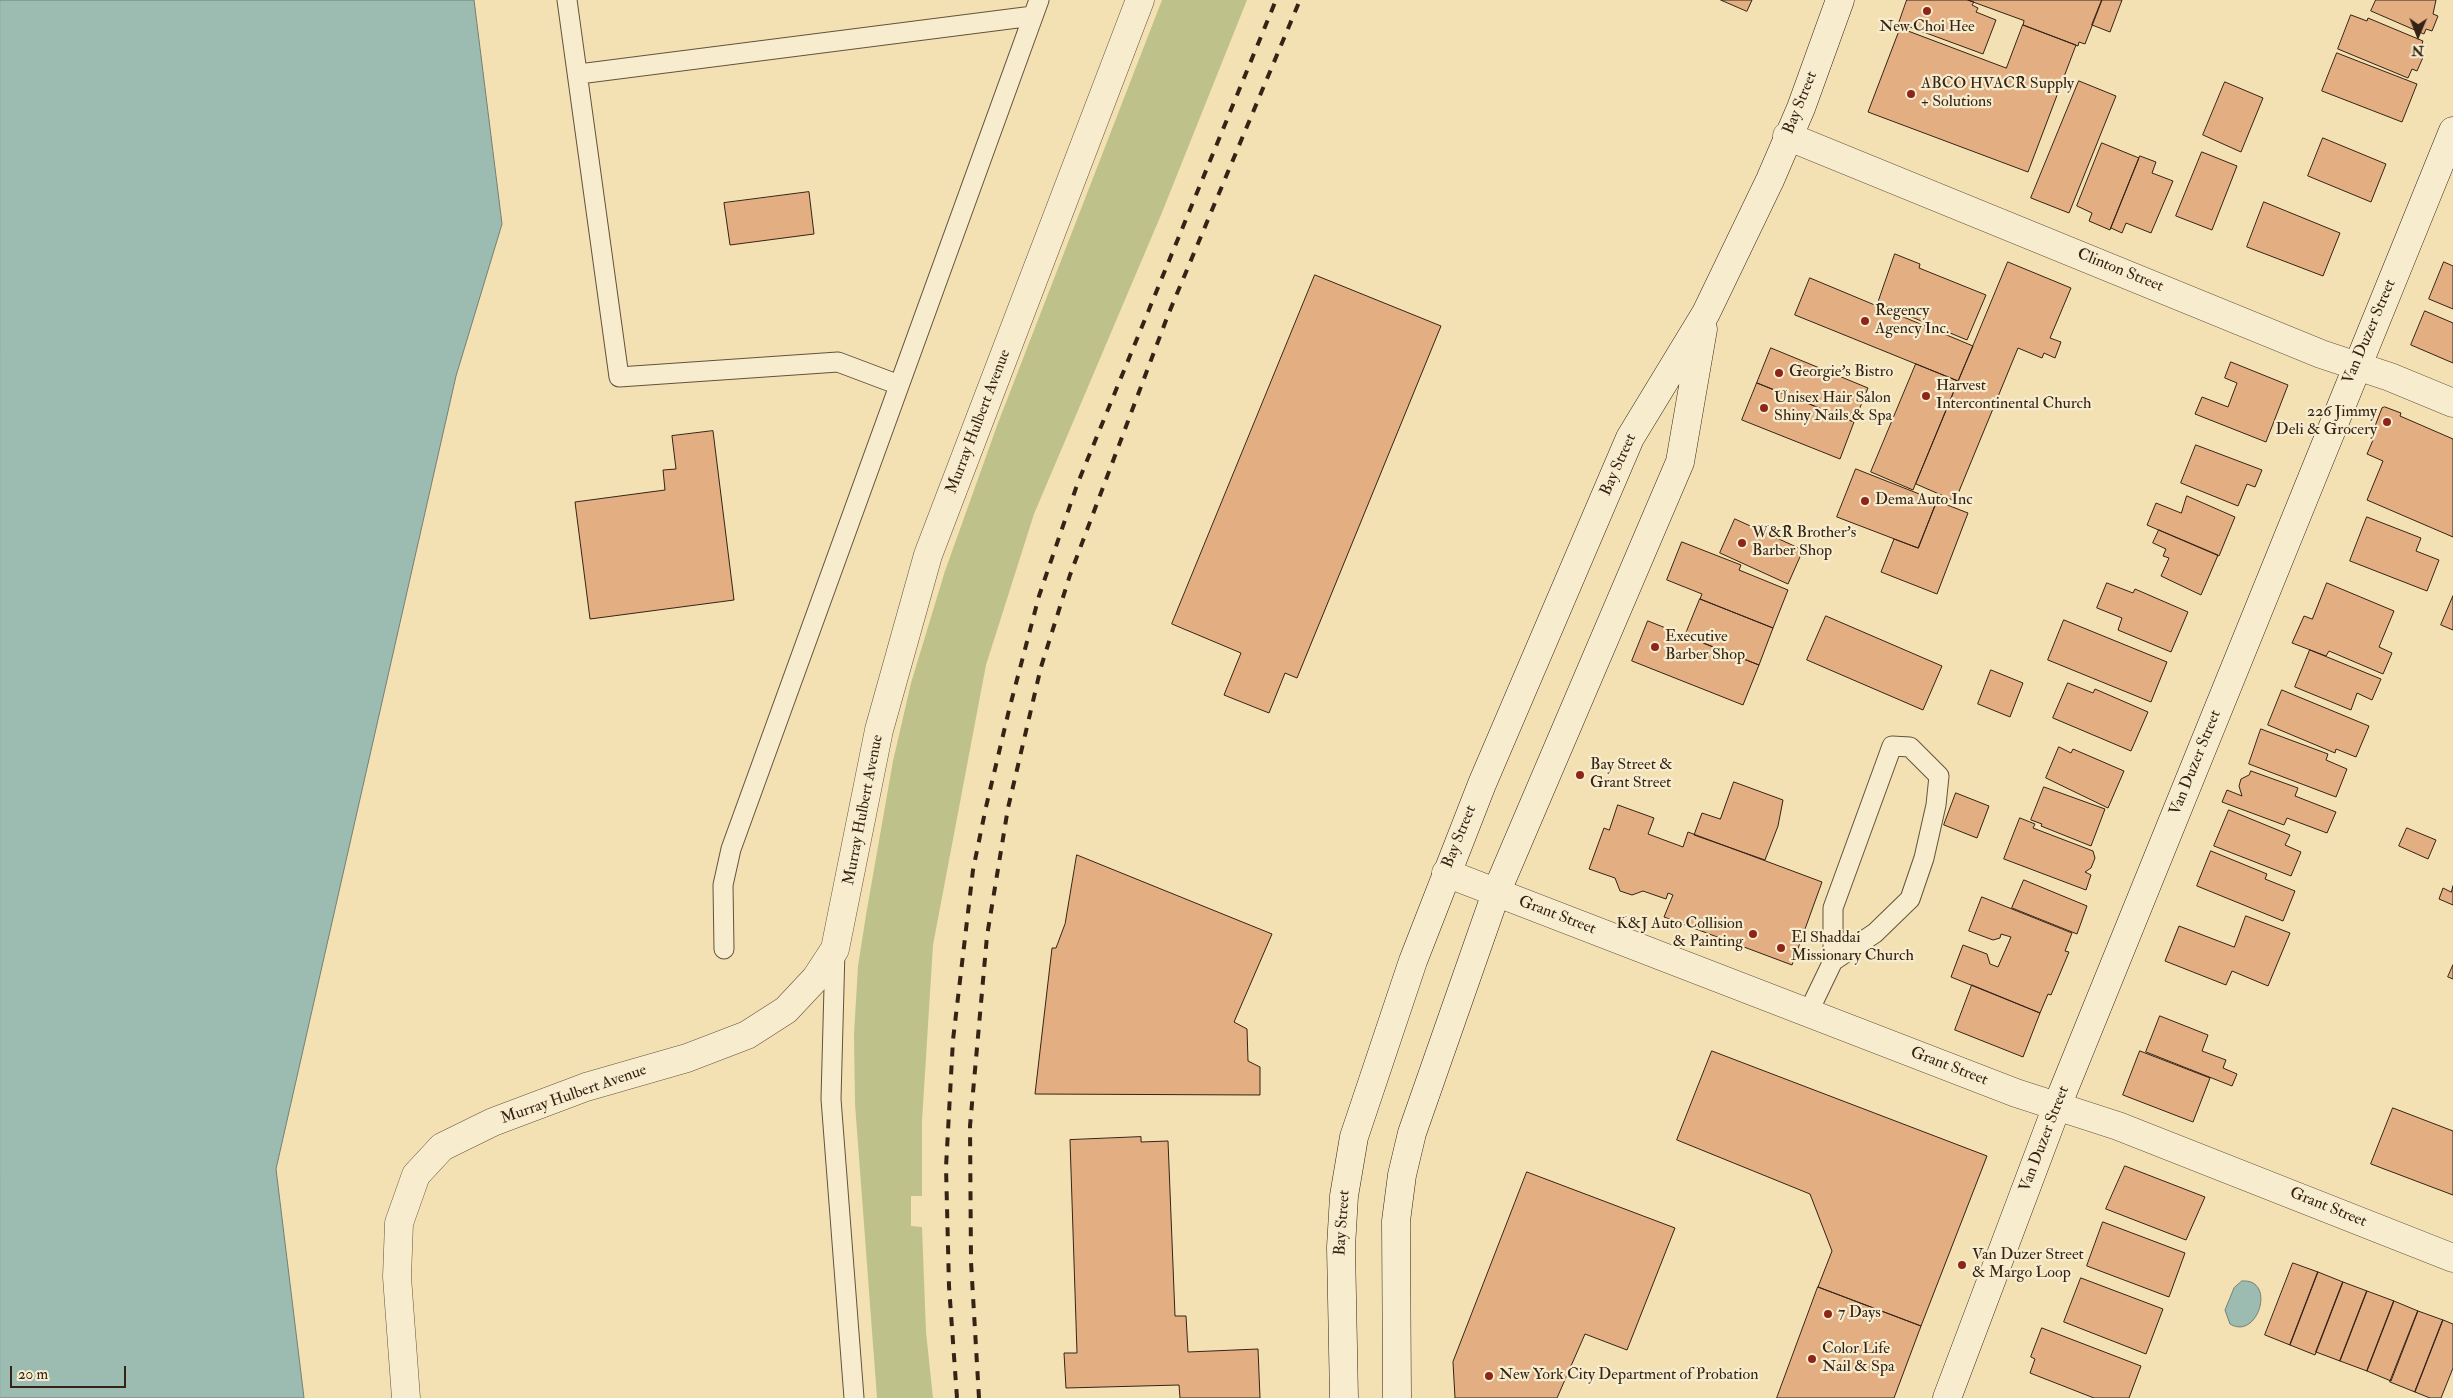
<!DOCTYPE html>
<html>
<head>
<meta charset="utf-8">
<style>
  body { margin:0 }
  #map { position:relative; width:2453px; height:1398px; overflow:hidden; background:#f3e1b3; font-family:"IM FELL Double Pica",serif }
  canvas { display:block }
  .north { position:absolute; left:2393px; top:10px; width:50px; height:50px; -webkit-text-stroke:4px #f7ecce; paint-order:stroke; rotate:181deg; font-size:14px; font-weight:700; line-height:20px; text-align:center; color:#352316 }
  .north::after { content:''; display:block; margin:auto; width:18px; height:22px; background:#352316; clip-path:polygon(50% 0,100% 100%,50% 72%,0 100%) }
  .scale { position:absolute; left:10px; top:1366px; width:116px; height:22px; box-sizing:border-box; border:2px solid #352316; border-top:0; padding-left:6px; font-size:15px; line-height:18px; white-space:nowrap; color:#352316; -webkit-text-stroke:4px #f7ecce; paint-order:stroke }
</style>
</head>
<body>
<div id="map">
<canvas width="2453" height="1398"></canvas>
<div class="north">N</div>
<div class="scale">20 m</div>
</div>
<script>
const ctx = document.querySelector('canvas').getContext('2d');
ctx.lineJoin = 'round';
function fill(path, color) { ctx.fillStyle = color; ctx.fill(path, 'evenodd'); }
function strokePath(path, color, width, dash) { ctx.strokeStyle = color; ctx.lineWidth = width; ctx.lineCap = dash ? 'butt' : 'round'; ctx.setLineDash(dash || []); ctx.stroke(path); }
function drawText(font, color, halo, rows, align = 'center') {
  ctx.font = font + ' "IM FELL Double Pica",serif'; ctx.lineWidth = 4.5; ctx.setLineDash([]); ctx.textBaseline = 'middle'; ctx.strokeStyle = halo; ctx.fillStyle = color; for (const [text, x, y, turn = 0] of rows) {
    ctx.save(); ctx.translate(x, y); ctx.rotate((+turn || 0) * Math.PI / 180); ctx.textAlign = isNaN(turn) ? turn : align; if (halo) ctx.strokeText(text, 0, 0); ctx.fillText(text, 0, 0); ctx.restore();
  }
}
fill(new Path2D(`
  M1162,0H1247L1161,215L1034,514L986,665L933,945L922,1121V1196H911V1226L922,1227L926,1332L933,1398H877L855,1104L854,1034L858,966L866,915L893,761L911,683L945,571L998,423Z`), '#bec28a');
const water = new Path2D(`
  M0,0H474L502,224L456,376L276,1169L304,1398H0Z
  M2242,1281C2277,1278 2258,1341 2230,1324L2225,1310L2234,1288Z`);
fill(water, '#9cbcb2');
strokePath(water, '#737f74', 1);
const building = new Path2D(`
  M1721,0H1752L1747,11Z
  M1907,0H1968L1974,2L1972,5L1978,8L1976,12L1996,20L1983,54L1899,23Z
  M1968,0H2102L2085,44L2079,42L2078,46L2023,25L2024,21Z
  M2102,0H2122L2110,32L2092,25Z
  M2376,0H2436L2433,14L2438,16L2432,31L2426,29L2424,34L2371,11Z
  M2351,15L2367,21L2368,18L2423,41L2419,53L2424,55L2417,71L2412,69L2408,78L2338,49Z
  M2023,25L2076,45L2028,172L1868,112L1900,28L2006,68Z
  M2337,53L2417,84L2402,122L2322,91Z
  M2079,81L2116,96L2069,213L2031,198Z
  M2225,82L2263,98L2241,152L2203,135Z
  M2323,138L2386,164L2371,202L2308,176Z
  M2102,143L2139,158L2110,230L2089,221L2092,213L2077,206Z
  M2202,152L2237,166L2212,230L2176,216Z
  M2140,156L2156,162L2152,173L2173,181L2151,233L2126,223L2122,233L2111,228Z
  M809,192L814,234L730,245L724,203Z
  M2264,202L2340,233L2323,276L2247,247Z
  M1895,254L1920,264L1919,268L1986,295L1967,340L1878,303Z
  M2008,262L2071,288L2050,338L2061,342L2055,358L2044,353L2042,358L2018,348L1955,501L1916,484Z
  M2444,262L2453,266V309L2429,299Z
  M1315,275L1441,326L1297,678L1285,673L1269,713L1224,695L1241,653L1172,624Z
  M1810,278L1973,346L1958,381L1795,315Z
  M2425,311L2453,323V363L2411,345Z
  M1771,348L1868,388L1854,422L1757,383Z
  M2231,362L2288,385L2266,442L2195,414L2202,397L2228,407L2237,383L2225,378Z
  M1916,364L1958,381L1913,490L1871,472Z
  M1757,383L1854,422L1840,459L1742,420Z
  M2385,407L2401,413L2400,416L2453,439V537L2367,500L2383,461L2367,454L2373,440L2370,439L2382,408Z
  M713,431L734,600L590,619L575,502L665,490L663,470L676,469L672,436Z
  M2196,445L2262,470L2255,487L2247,484L2238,506L2181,483Z
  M1856,469L1937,501L1918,548L1837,517Z
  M2187,496L2235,517L2219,556L2147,525L2156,503L2181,513Z
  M1937,501L1968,513L1937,594L1881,572L1894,539L1918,548Z
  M2367,517L2421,538L2416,551L2439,560L2427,591L2350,561Z
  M1735,519L1803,550L1788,584L1720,553Z
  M2159,530L2218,555L2201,595L2161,576L2169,558L2163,556L2166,549L2153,543Z
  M1682,542L1741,565L1739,570L1788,590L1773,628L1700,599L1702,594L1667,580Z
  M2107,583L2133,593L2135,589L2188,612L2171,652L2118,630L2122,618L2097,608Z
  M2327,583L2394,611L2379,647L2392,653L2383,674L2329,651L2326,656L2292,643L2304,616L2312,619Z
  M2453,596V630L2441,625Z
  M1700,599L1773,628L1759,665L1685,636Z
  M1826,616L1942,666L1923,710L1807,660Z
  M2064,620L2167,662L2151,702L2048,660Z
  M1648,621L1759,665L1743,705L1632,661Z
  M2310,650L2381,679L2372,700L2357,693L2351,710L2295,687Z
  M1991,670L2023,683L2010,717L1978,704Z
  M2068,683L2093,693L2095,689L2148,712L2131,751L2053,718Z
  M2282,690L2369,726L2356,757L2336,749L2335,753L2268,725Z
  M2261,729L2328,754L2326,760L2347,769L2336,797L2249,764Z
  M2059,747L2071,753L2073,749L2124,771L2108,808L2046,778Z
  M2251,771L2298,788L2295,796L2336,812L2327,833L2287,818L2284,825L2222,802L2227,790L2242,796L2239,786L2241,779L2249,775Z
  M1734,782L1783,800L1778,826L1765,860L1694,835L1702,813L1720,819Z
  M2044,787L2105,809L2091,846L2041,826L2042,824L2031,820Z
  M1956,793L1989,806L1977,838L1944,825Z
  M1618,805L1654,818L1648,834L1683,847L1688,832L1822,882L1792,965L1664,917L1673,895L1668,893L1666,899L1643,891L1632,895L1620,891L1615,878L1589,869L1604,828L1609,830Z
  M2229,810L2290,835L2285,845L2301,852L2291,876L2214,846Z
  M2020,818L2035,824L2033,828L2093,851L2095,858L2091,868L2085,872L2091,875L2086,890L2004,859Z
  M2407,828L2436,840L2428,859L2399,846Z
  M2211,851L2267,874L2265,879L2295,891L2283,921L2197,886Z
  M1077,855L1272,934L1234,1022L1247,1029L1248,1061L1260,1067V1095L1035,1094L1052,948H1056L1065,924Z
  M2024,880L2087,906L2077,934L2012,908Z
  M2453,886V905L2439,899L2443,888L2451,892Z
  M1982,897L2072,933L2065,951L2069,952L2051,995L2048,994L2040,1013L1951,977L1963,945L1987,954L1990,964L1998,967L2011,937L2001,934L2000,938L1993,940L1969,931Z
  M2246,916L2290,933L2268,986L2232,971L2226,985L2165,961L2179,926L2234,947Z
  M2453,965V979L2448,977Z
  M1972,985L2040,1013L2023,1057L1955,1030Z
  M2160,1016L2208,1035L2202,1051L2226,1060L2223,1068L2237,1074L2232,1086L2146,1052Z
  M1712,1051L1987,1156L1921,1326L1818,1287L1832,1251L1810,1194L1677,1140Z
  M2140,1051L2210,1078L2193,1122L2123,1095Z
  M2393,1108L2453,1131V1195L2371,1164Z
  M1141,1137V1142L1168,1141L1175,1316H1186L1188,1352L1258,1349L1260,1398H1180L1179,1385L1066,1388L1064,1353H1077L1070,1140Z
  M2125,1166L2205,1197L2186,1240L2106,1209Z
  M1527,1172L1675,1228L1627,1350L1585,1334L1557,1398H1455L1453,1362Z
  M2103,1222L2185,1253L2169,1297L2087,1266Z
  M2293,1263L2318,1272L2290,1345L2265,1335Z
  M2318,1272L2343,1282L2315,1355L2290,1345Z
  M2081,1278L2163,1309L2146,1354L2064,1322Z
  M2343,1282L2367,1291L2340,1361L2316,1352Z
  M1818,1287L1921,1326L1894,1398H1777Z
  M2367,1291L2394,1301L2367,1371L2340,1361Z
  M2394,1301L2418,1311L2391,1381L2367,1371Z
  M2418,1311L2443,1320L2415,1392L2390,1382Z
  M2443,1320L2453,1324V1368L2441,1398H2430L2415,1392Z
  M2042,1328L2141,1366L2129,1398H2094L2030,1373L2035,1359L2031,1357Z`);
fill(building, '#e4ae83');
strokePath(building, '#352316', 1);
const lane = new Path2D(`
  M567,0L619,377L838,362L899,385
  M579,74L1033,16
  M724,949L723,885L731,849L1039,0
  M835,950L831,1099L854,1398
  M1808,1013L1833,961V908L1892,746L1910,747L1939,776L1936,805L1924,858L1910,899L1875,933L1833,961`);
const street = new Path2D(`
  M1787,136L2321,354L2390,377L2453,403
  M1446,873L2016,1093L2118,1126L2453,1258
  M406,1398L397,1277L399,1223L416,1175L442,1147L493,1122L586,1087L687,1058L747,1035L786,1010L816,978L835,949L879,730L928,555L1140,0`);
const secondary = new Path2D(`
  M1344,1398L1341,1247L1344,1196L1354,1137L1413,961L1482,784L1630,438L1706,313L1770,180L1801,108L1840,0
  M1397,1398L1396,1221L1402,1175L1412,1133L1496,893L1680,462L1703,329
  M1947,1398L2057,1106L2453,131`);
strokePath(lane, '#64523d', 21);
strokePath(street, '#64523d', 29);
strokePath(secondary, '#352316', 29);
strokePath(lane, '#f7ecce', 19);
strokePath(street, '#f7ecce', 28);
strokePath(secondary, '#f7ecce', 28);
strokePath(new Path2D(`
  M957,1398L949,1286L946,1167L953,1040L973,870L986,807L1009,710L1039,596L1077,485L1276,0
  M979,1398L971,1262L970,1126L987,936L1008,808L1041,667L1070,575L1168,315L1300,0`), '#352316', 4, [9, 9]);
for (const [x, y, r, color] of [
  [1927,11,5,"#8f2418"],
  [1911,94,5,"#8f2418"],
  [1865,321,5,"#8f2418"],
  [1779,373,5,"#8f2418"],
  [1926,396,5,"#8f2418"],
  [1764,408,5,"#8f2418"],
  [2387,422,5,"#8f2418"],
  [1865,501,5,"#8f2418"],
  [1742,543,5,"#8f2418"],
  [1655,647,5,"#8f2418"],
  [1580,775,5,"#8f2418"],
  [1753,934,5,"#8f2418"],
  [1781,948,5,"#8f2418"],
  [1962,1265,5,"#8f2418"],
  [1828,1314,5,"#8f2418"],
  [1812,1359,5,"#8f2418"],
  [1489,1376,5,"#8f2418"]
]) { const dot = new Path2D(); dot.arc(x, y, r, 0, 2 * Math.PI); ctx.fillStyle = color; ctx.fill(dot); strokePath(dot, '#f7ecce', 2); }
drawText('16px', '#352316', '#f7ecce', [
  ["New Choi Hee",1927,28,"center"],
  ["ABCO HVACR Supply",1921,85],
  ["+ Solutions",1921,103],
  ["Regency",1875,312],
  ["Agency Inc.",1875,330],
  ["Georgie's Bistro",1789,373],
  ["Harvest",1936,387],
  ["Intercontinental Church",1936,405],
  ["Unisex Hair Salon",1774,399],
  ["Shiny Nails & Spa",1774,417],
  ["226 Jimmy",2377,413,"right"],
  ["Deli & Grocery",2377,431,"right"],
  ["Dema Auto Inc",1875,501],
  ["W&R Brother's",1752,534],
  ["Barber Shop",1752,552],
  ["Executive",1665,638],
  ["Barber Shop",1665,656],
  ["Bay Street &",1590,766],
  ["Grant Street",1590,784],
  ["K&J Auto Collision",1743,925,"right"],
  ["& Painting",1743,943,"right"],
  ["El Shaddai",1791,939],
  ["Missionary Church",1791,957],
  ["Van Duzer Street",1972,1256],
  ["& Margo Loop",1972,1274],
  ["7 Days",1838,1314],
  ["Color Life",1822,1350],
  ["Nail & Spa",1822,1368],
  ["New York City Department of Probation",1499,1376]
], 'left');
drawText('16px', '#352316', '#f7ecce', [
  ["Bay Street",1801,103,-68],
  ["Clinton Street",2120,271,22],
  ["Van Duzer Street",2370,332,-67],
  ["Murray Hulbert Avenue",979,422,-69],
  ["Bay Street",1619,465,-66],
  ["Van Duzer Street",2196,763,-68],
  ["Murray Hulbert Avenue",864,810,-79],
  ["Bay Street",1460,837,-68],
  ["Grant Street",1557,916,21],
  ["Grant Street",1949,1067,21],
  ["Murray Hulbert Avenue",574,1095,-19],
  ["Van Duzer Street",2045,1139,-69],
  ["Grant Street",2328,1208,22],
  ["Bay Street",1343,1223,-86]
]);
</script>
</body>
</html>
